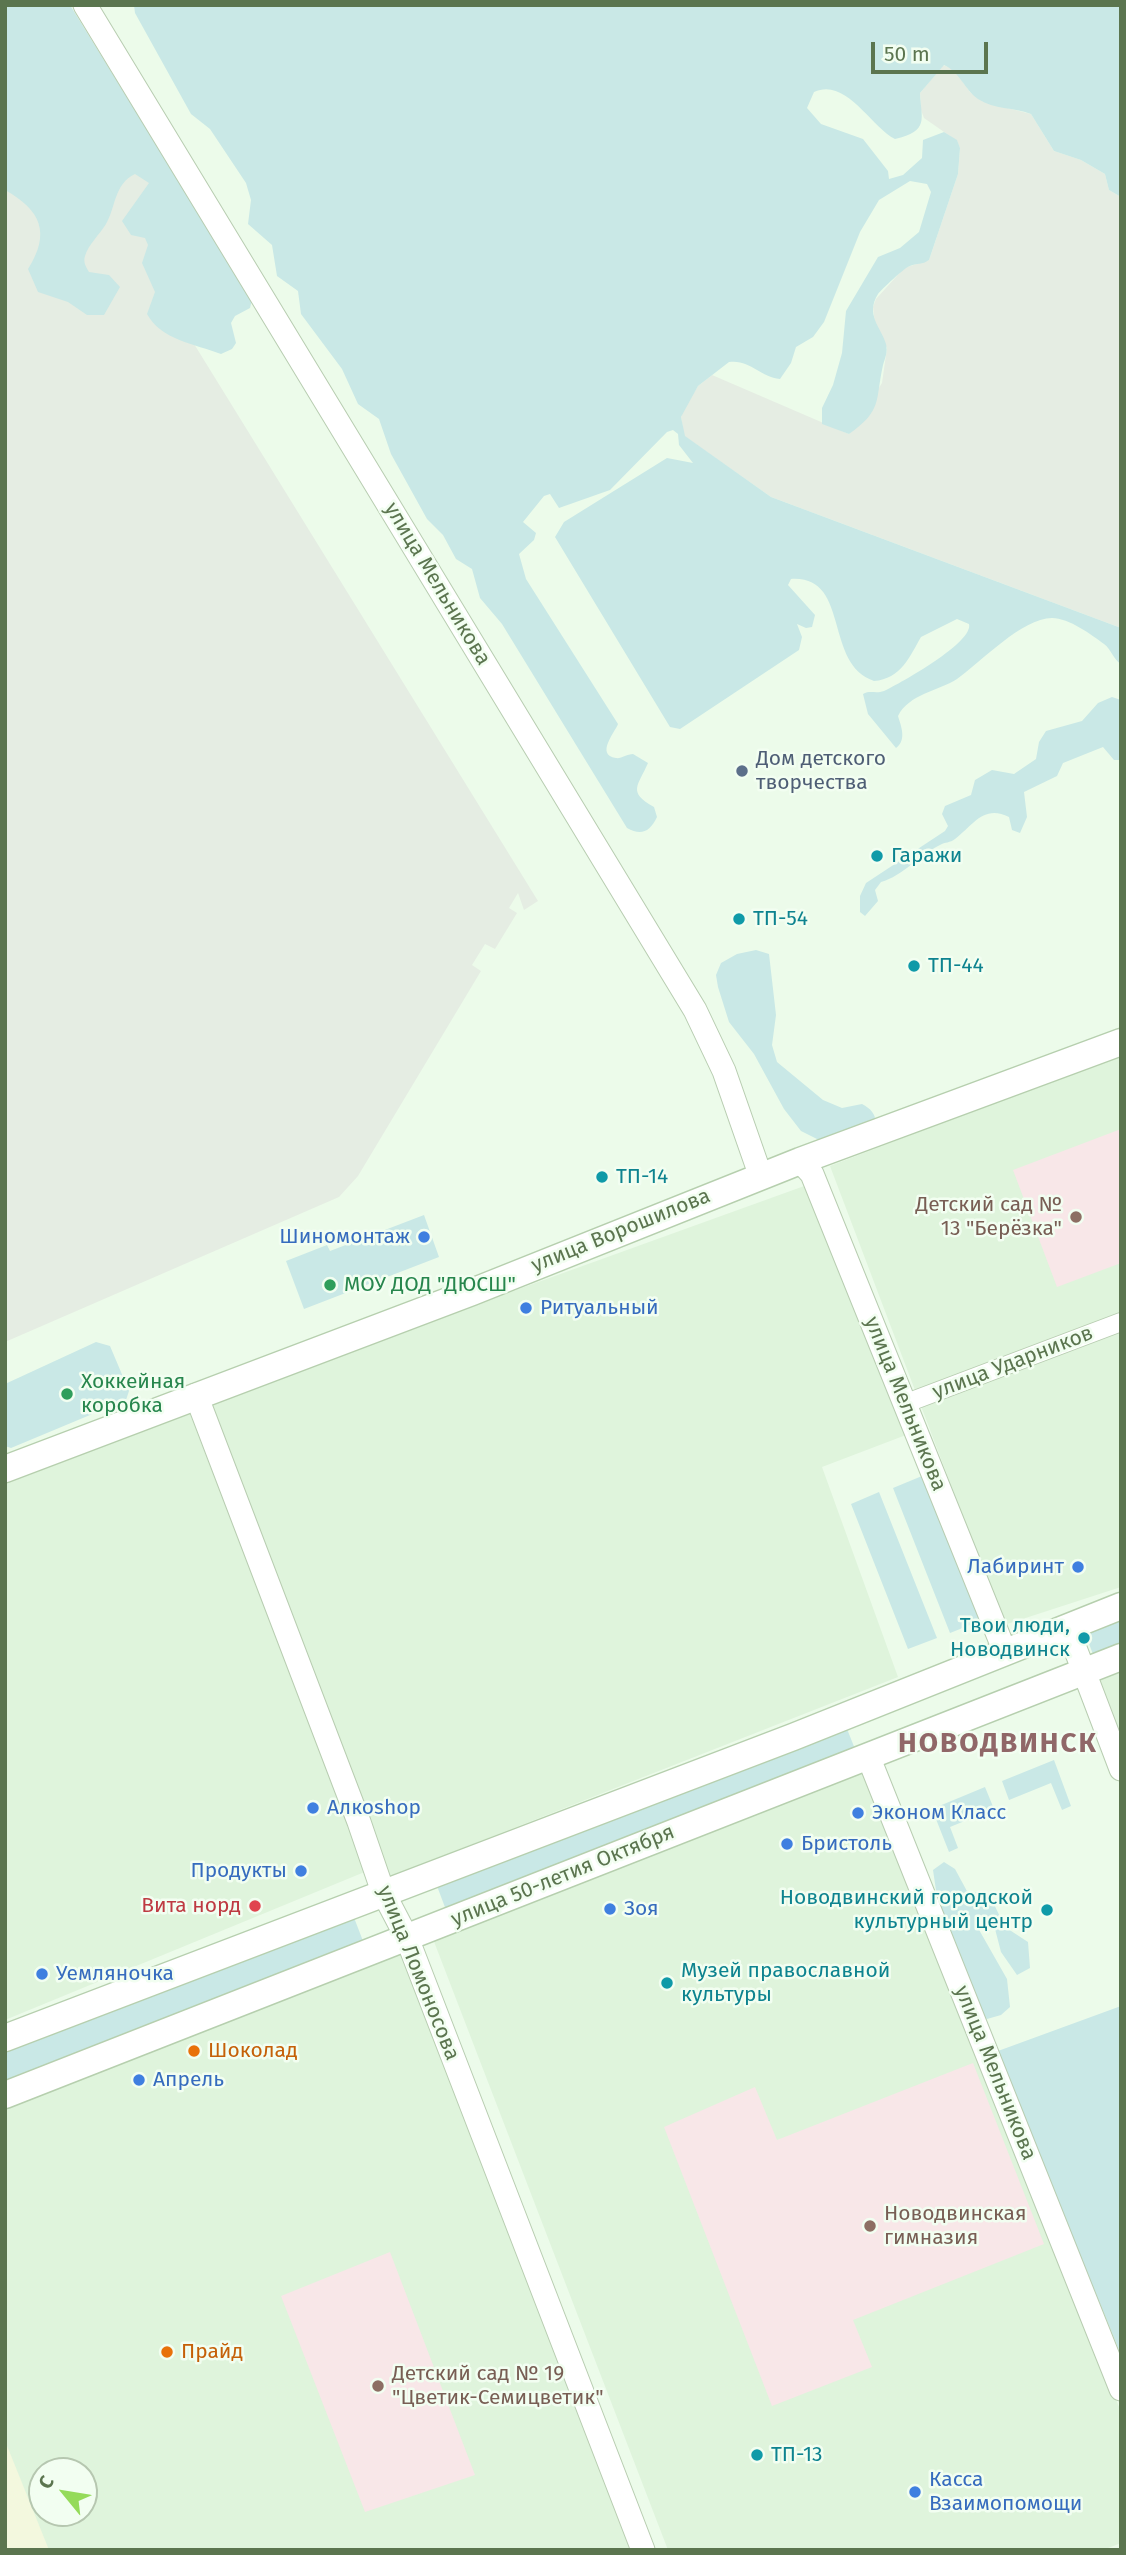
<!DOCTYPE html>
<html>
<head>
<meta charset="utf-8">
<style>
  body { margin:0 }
  #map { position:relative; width:1126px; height:2555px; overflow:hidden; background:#ecfbea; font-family:"Fira Sans",sans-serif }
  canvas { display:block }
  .frame { position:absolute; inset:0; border:7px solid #5b754f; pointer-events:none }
  .north { position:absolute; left:28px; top:2457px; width:70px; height:70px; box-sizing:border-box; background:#f2fef1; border:2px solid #b6c7b0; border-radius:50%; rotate:300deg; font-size:19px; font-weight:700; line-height:28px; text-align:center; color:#5b754f }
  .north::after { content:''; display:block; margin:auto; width:24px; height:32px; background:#95db5a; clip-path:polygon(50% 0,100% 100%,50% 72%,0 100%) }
  .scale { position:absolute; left:871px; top:42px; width:117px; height:32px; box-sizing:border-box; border:4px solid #5b754f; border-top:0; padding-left:9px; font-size:21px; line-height:24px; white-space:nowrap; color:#5b754f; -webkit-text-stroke:5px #f2fef1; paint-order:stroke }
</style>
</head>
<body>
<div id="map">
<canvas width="1126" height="2555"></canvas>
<div class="frame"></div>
<div class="north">С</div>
<div class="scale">50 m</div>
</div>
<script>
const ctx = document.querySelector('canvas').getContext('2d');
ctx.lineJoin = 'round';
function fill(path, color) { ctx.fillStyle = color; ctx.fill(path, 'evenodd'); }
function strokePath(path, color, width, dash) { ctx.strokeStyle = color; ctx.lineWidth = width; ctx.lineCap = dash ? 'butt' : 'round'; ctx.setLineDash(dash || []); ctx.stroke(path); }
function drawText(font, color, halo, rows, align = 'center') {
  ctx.font = font + ' "Fira Sans",sans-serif'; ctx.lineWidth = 5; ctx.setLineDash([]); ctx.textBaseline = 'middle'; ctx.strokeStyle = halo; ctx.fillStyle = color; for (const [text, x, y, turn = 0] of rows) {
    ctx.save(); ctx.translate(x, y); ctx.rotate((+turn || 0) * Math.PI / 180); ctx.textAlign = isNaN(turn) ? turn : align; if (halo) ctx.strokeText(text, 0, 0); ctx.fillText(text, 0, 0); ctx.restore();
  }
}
fill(new Path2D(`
  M1121,1054V1587L1004,1625L830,1166Z
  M807,1185L906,1435L822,1467L898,1677L384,1879L203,1403Z
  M188,1409L367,1871L5,2020V1480Z
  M1121,1667V1754L1092,1678Z
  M868,1769L1121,2412V2543L1103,2550H668L433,1939Z
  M402,1947L631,2550H5V2103ZM42,2471H84V2513H42Z`), '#dff4dc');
fill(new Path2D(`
  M5,5H52L203,242L170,305L538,901L524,910L518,893L509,908L517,913L495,949L485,944L472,965L481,971L358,1176L339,1197L5,1342Z
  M943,65L954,69L970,92L984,102L1031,114L1054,151L1081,160L1105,174L1109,190L1121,197V628L771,497L684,436L681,417L683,409L698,386L712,375L849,434L882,383L887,348L875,325L873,307L876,299L904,268L929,260L958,174L960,148L957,141L924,118L921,110L920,93Z`), '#e5ede3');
fill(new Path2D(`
  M1121,1129V1263L1057,1287L1013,1170Z
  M973,2063L1044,2244L853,2320L872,2367L772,2406L664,2127L755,2087L777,2140Z
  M390,2252L475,2475L365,2512L281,2296Z`), '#f8e7e8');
fill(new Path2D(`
  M5,2441L14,2463L49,2550H5Z`), '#f3f8de');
fill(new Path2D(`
  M5,5H70L252,300L250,308L235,316L231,323L236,343L232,349L221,354C195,344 161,340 147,314L155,292L142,263L148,245L145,238L131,235L122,221L149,183L135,174C114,184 116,207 106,224C100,234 88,245 85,256C83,262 86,267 89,272L109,275L120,287L104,315H87L68,302L38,292L28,269C51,233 41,210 5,190Z
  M134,5H1121V197L1109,190L1105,174L1081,160L1054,151L1031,114C1013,107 995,110 978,99C964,89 960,72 944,65L920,93C921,119 930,131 895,139C870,126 846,77 814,92L807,108L821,124L863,139L888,171L889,179L903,175L922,158L923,140L944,132L957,140L960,148L958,174L929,260C922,265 917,263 910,266C905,267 881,290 878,294C865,315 881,327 886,344C888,352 885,358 883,365C875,401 883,410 849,434L822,424V408L833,385L842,353L846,311L878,257L900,248L919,232L931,192L927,184L910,181L879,200L860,232L824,322L813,337L796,347L791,363L780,379C760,377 750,359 729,362L698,386L681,417L685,436L771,497L1121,628V664C1113,659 1111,649 1104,644C1092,635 1069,618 1052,618C1022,618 981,662 957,679C938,691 909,694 898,716C901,726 907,740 896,748L868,714L863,694C870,690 876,694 884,691C901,683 974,642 969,624L957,619L921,637C910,656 901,679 874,681C823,664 851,575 791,579L788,585L815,615L812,627L806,628L797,624L802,637L799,650L680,729L670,727L555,537L564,522L667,458L693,463L679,445L678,434L673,430L667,432L610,490L559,508L550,494L544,496L523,522L536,533L534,540L519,554L526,579L618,724C615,732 595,755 616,758C621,759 627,754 633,754L648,763C638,786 627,792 654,807L657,817C650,832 641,836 627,828L502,624L480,598L472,569L456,559L443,535L427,519L391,454L379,419L358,404L342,369L301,314L298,291L277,276L272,245L248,224L251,200L246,183L210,129L191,114L135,13Z
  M1112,697L1121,700V760H1114L1103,747L1063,763L1057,776L1024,792L1027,817L1020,833L1012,830L1009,817C984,804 973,825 955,839C950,843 945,842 940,845C919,855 903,876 881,882L875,890L878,901L865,916L860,912V896L866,883L945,831L948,826L942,814L945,806L971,795L975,780L992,770L1014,774L1036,759L1039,742L1046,731L1082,721L1098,703Z
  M756,950L769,954L776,1015L772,1045L777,1062L823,1100L842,1108L862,1104C871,1109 875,1113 876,1123L835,1143L817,1139L801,1131L784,1109L754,1054L729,1022L718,987L716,975L721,963L737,954Z
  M424,1215L439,1257L304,1309L286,1261L327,1245L330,1251Z
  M96,1342L110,1346L129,1391L126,1400L11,1448L5,1446V1384Z
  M922,1476L980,1621L950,1633L893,1488Z
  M879,1492L937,1638L908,1649L851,1504Z
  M1121,1620V1646L1094,1657L1085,1633Z
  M845,1724L855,1749L446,1910L437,1886Z
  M1054,1760L1071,1806L1062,1810L1051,1783L1009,1800L1002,1781Z
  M985,1787L994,1809L950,1827L958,1848L949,1852L932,1809Z
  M944,1862L955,1869L968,1893L981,1892L990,1896L1005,1927L1028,1942L1030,1968L1017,1975L1001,1952L994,1925L983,1922L978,1928L1007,1979L1010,2007L1001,2015L987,2019L980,2015L938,1904L933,1870Z
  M353,1915L363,1941L5,2081V2051Z
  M1121,2006V2355L1070,2230L1062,2220L998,2051Z`), '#c9e8e6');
const minor = new Path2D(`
  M904,1404L1121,1322`);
const tertiary = new Path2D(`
  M85,5L695,1010L724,1071L761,1177
  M800,1161L812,1174L1005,1652
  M196,1395L359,1822L383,1892L407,1938L643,2550
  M1067,1627L1121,1769
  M868,1756L1121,2389`);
const secondary = new Path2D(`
  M5,1469L472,1292L800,1161L1121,1042
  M5,2038L793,1737L1121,1606
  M5,2095L1121,1657`);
strokePath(minor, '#b8cdb1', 20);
strokePath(tertiary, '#b8cdb1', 25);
strokePath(secondary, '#b6cfae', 29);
strokePath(minor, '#fff', 18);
strokePath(tertiary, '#fff', 23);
strokePath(secondary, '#fff', 26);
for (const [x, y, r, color] of [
  [742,771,7,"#5c6f8a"],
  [877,856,7,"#0f9aa8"],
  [739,919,7,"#0f9aa8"],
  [914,966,7,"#0f9aa8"],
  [602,1177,7,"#0f9aa8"],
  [1076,1217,7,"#8d6e63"],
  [424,1237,7,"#3f7fe0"],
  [330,1285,7,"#2e9e5b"],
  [526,1308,7,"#3f7fe0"],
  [67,1394,7,"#2e9e5b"],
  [1078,1567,7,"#3f7fe0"],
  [1084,1638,7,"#0f9aa8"],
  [313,1808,7,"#3f7fe0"],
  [858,1813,7,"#3f7fe0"],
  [787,1844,7,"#3f7fe0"],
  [301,1871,7,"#3f7fe0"],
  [255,1906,7,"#e0444e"],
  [610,1909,7,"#3f7fe0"],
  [1047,1910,7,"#0f9aa8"],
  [42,1974,7,"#3f7fe0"],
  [667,1983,7,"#0f9aa8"],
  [194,2051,7,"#e8710a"],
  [139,2080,7,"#3f7fe0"],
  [870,2226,7,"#8d6e63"],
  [167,2352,7,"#e8710a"],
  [378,2386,7,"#8d6e63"],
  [757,2455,7,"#0f9aa8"],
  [915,2492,7,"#3f7fe0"]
]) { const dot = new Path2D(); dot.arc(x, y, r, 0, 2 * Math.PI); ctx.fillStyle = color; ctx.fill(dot); strokePath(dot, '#f2fef1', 2.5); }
drawText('21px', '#5b754f', '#f2fef1', [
  ["улица Мельникова",437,584,59],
  ["улица Ворошилова",621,1231,-22],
  ["улица Ударников",1013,1363,-21],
  ["улица Мельникова",905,1404,68],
  ["улица 50-летия Октября",563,1876,-22],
  ["улица Ломоносова",418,1973,68],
  ["улица Мельникова",995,2073,68]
]);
drawText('21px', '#4e5e75', '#f2fef1', [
  ["Дом детского",756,759],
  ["творчества",756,783]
], 'left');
drawText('21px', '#0d838f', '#f2fef1', [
  ["Гаражи",891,856],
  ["ТП-54",753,919],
  ["ТП-44",928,966],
  ["ТП-14",616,1177],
  ["Твои люди,",1070,1626,"right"],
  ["Новодвинск",1070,1650,"right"],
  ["Новодвинский городской",1033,1898,"right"],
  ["культурный центр",1033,1922,"right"],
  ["Музей православной",681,1971],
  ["культуры",681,1995],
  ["ТП-13",771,2455]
], 'left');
drawText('21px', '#785e54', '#f2fef1', [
  ["Детский сад №",1062,1205,"right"],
  ["13 \"Берёзка\"",1062,1229,"right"],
  ["Новодвинская",884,2214],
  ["гимназия",884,2238],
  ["Детский сад № 19",392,2374],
  ["\"Цветик-Семицветик\"",392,2398]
], 'left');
drawText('21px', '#366cbe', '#f2fef1', [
  ["Шиномонтаж",410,1237,"right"],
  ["Ритуальный",540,1308],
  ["Лабиринт",1064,1567,"right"],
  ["Алкоshop",327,1808],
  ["Эконом Класс",872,1813],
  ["Бристоль",801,1844],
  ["Продукты",287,1871,"right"],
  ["Зоя",624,1909],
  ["Уемляночка",56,1974],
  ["Апрель",153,2080],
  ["Касса",929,2480],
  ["Взаимопомощи",929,2504]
], 'left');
drawText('21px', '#27864d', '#f2fef1', [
  ["МОУ ДОД \"ДЮСШ\"",344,1285],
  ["Хоккейная",81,1382],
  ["коробка",81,1406]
], 'left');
drawText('21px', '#be3a42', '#f2fef1', [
  ["Вита норд",241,1906]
], 'right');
drawText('21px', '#c56008', '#f2fef1', [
  ["Шоколад",208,2051],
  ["Прайд",181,2352]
], 'left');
ctx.letterSpacing = '2px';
drawText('bold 28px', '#906768', '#f2fef1', [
  ["НОВОДВИНСК",998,1744]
]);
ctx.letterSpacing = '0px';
</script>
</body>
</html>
